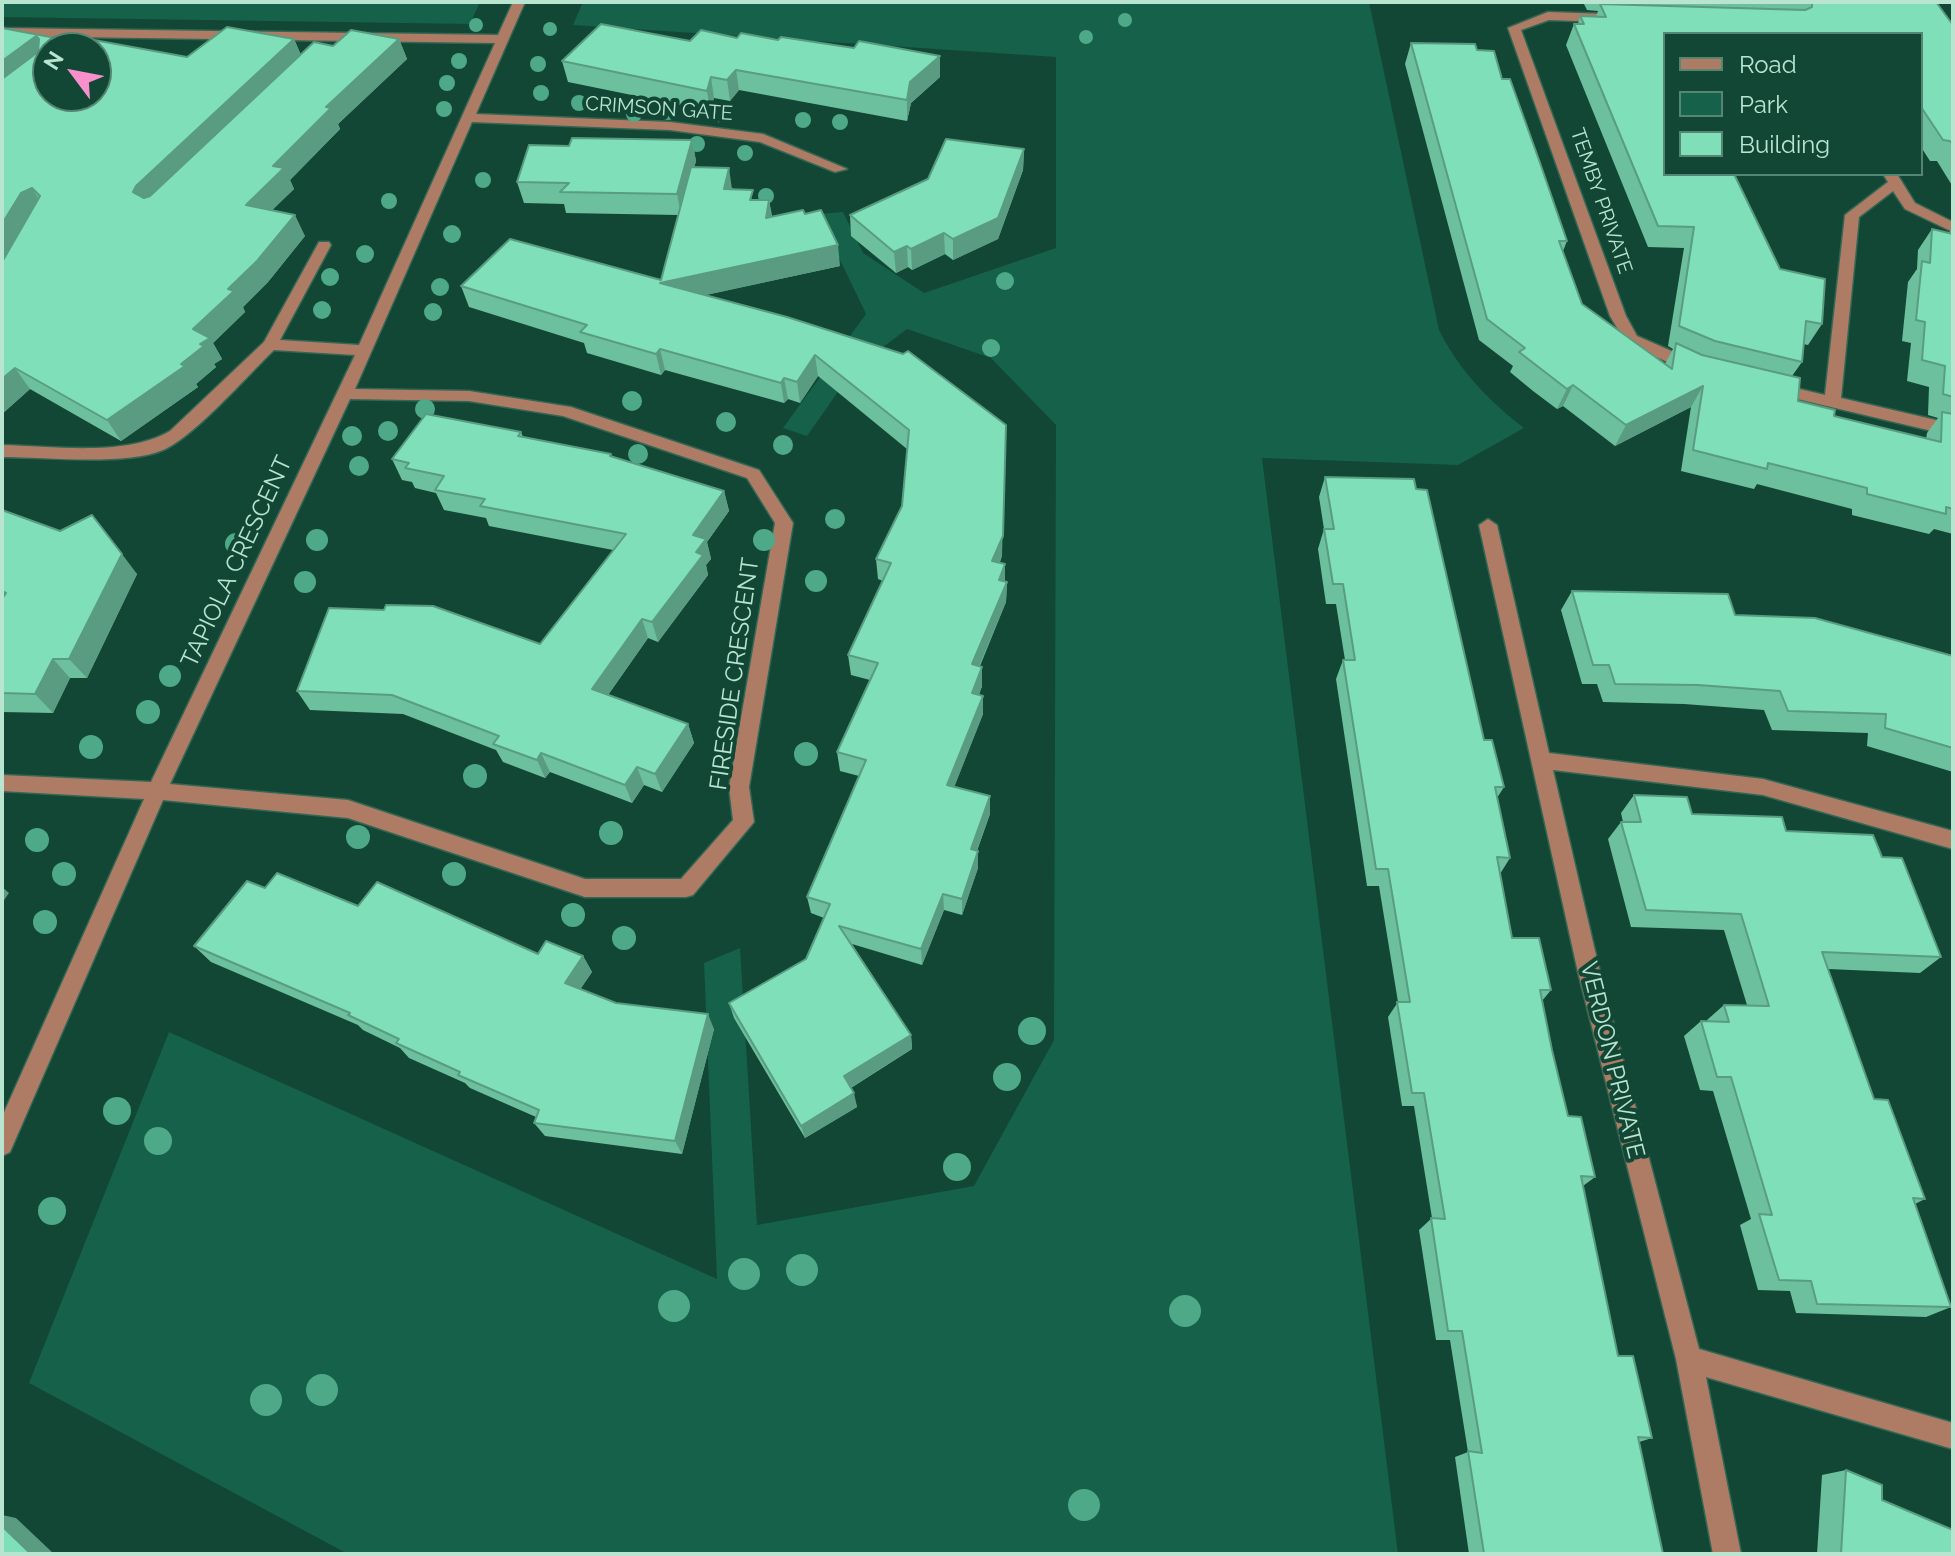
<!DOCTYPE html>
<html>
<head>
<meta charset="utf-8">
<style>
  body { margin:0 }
  #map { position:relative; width:1955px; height:1556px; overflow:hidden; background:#124735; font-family:Raleway,sans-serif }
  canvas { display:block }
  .frame { position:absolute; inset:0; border:4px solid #b8e4d0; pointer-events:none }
  .legend { position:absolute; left:1663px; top:32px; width:260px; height:144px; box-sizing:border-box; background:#124735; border:2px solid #548673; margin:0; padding:10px 14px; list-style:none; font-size:24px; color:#b8e4d0 }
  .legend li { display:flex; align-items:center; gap:16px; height:40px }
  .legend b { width:40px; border:2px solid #548673 }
  .north { position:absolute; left:32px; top:32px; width:80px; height:80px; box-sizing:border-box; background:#124735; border:2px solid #548673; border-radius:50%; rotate:302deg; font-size:22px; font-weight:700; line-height:32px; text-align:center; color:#b8e4d0 }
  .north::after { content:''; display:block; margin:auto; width:28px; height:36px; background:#f890cb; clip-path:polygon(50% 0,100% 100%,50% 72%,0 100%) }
</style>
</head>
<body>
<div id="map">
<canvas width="1955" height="1556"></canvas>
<div class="frame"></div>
<ul class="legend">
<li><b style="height:10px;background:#ae7c64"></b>Road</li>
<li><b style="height:22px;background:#166149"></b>Park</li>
<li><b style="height:22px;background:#7fdfb8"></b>Building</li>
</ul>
<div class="north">N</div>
</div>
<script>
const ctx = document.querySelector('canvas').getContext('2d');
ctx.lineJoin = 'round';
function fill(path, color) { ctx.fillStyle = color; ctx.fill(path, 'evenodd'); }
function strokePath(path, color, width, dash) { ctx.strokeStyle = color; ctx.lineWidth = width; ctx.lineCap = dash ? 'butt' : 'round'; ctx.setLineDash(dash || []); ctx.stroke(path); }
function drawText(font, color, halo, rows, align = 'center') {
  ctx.font = font + ' Raleway,sans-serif'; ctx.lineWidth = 8; ctx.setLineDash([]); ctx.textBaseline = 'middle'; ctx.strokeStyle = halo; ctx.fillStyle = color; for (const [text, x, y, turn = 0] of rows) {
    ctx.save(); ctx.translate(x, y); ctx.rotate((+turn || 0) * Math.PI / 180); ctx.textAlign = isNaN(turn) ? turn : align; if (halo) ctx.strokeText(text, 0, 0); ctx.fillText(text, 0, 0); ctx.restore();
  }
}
fill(new Path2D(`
  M2,2H480L470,24L2,17Z
  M583,2H1369L1439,330C1459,370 1488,400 1524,428L1458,465L1262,458L1398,1554H348L29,1383L169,1032L717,1279L704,963L740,948L757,1225L974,1186L1054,1040L1056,425L991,358L907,329L854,369L807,436L783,428L866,314L818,214L843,212L863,253L924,293L1056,248V57L573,25Z`), '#166149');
const minor = new Path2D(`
  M513,2H525L476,114L670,122L763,134L847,169L835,172L760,142L670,130L472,122L355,389L469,391L571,407L759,470L793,523L749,787L754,822L693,895L686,897H585L348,818L163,800L10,1152L2,1156V1117L144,799L2,791V775L151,782L355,355L274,350C247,376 194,437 163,450C126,466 45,457 2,457V445C54,446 125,457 170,431L264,342L319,242H329L331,245L280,340L359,345L495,43L2,36V28L498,35ZM350,399L469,401L563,416L747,478L775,523L729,787L733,820L681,879H585L348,800L170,784Z
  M1548,12L1607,14L1613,18L1607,22L1549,20L1521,30L1626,316L1637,336L1699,363V371H1687L1626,343L1610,316L1508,28Z
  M1883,174H1897L1915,203L1953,222V232L1905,209L1893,191L1859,217L1841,398L1953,424V436L1768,392L1766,388L1774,383L1825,395L1845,215L1888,182Z
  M1488,519L1497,525L1549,753L1763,779L1953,831V849L1763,795L1553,770L1599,968L1699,1349L1953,1423V1449L1706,1377L1741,1554H1713L1676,1359L1577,968L1479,525Z`);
strokePath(minor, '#336654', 3);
fill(minor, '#ae7c64');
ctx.fillStyle = '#4ea988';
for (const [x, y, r] of [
  [1125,20,7],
  [476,25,7],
  [550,29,7],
  [1086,37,7],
  [459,61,8],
  [538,64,8],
  [447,83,8],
  [541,93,8],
  [579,103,8],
  [444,109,8],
  [668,112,8],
  [634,114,8],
  [722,115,8],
  [803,120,8],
  [840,122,8],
  [697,144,8],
  [745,153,8],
  [483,180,8],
  [766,196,8],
  [389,201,8],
  [452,234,9],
  [365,254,9],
  [330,277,9],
  [1005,281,9],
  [440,287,9],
  [322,310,9],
  [433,312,9],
  [991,348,9],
  [632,401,10],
  [425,409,10],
  [726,422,10],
  [388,431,10],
  [352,436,10],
  [783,445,10],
  [638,454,10],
  [359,466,10],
  [835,519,10],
  [317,540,11],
  [764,540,11],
  [236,544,11],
  [816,581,11],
  [305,582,11],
  [170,676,11],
  [148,712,12],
  [91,747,12],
  [806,754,12],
  [475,776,12],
  [611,833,12],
  [358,837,12],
  [37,840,12],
  [64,874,12],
  [454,874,12],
  [573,915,12],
  [45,922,12],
  [624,938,12],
  [1032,1031,14],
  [1007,1077,14],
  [117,1111,14],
  [158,1141,14],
  [957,1167,14],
  [52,1211,14],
  [802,1270,16],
  [744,1274,16],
  [674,1306,16],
  [1185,1311,16],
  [322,1390,16],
  [266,1400,16],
  [1084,1505,16]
]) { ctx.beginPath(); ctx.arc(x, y, r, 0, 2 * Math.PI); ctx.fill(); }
fill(new Path2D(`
  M1583,2H1936L1953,25V187L1937,161H1930L1921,147V34H1665L1780,269L1822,324L1808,345L1803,344L1802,362L1792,376L1798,401L1834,416L1926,439L1927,433L1938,418L1928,415L1929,387L1907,381L1911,343L1902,341L1908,282L1917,269L1918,250L1932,229L1949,233L1953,227V534L1934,529L1929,534L1852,515V509L1757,484L1754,489L1681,471L1691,407L1615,446L1563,406L1557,409L1533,391L1510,372L1513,366L1479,340L1405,64L1411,43L1477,50L1502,79L1567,241L1563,251L1582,304L1665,364L1673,349L1668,346L1684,248L1648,247L1566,45L1574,24H1578L1580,16L1596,17L1598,11L1587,10Z
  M2,28L77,42L187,57L294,39L301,55L333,46L399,39L407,59L338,124L340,129L290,180L294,189L272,210L305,236L268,282L243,307L245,312L213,343L222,359L214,364L216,367L196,384L198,387L121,441L30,389L2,414Z
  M737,38L940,77L911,103L907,121L739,90L730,101L714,98L710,111L568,82L562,61L690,41Z
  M692,140L696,161L694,167L754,200H769L772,216L840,266L705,295L903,354L1002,556L1000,562L1005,582H1007L1006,602L980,666L982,667V686L979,695L983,714L954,787L990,814L977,851H978V868L962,915L944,910L922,965L852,944L911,1035L912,1049L851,1088L857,1107L805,1138L734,1018L729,1003L806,959L824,918L811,913L807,897L859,776L840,771L837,752L870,680L851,675L848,655L883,581L878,579L876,559L902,506L907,449L818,376L800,403L788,399L784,403L665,370L661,375L587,353L584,343L469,307L461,286L661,280L678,215L566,213L564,204L524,203L517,182L569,146Z
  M1024,149L1023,170L998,239L953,260L945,254L912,270L908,267L896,273L851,236L850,215Z
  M521,432L523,437L612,457L724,491L729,511L707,542L711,559L706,565L708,575L658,642L648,638L608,695L688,724L694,743L662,792L644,785L632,803L550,772L545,778L503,762L496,750L403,714L310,710L297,691L540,644L613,550L489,526L486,518L444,510L436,493L415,488L412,482L402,480L392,459Z
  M1325,477L1416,489L1484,740L1504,787L1497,798L1510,858L1500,874L1512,938L1551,990L1542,1001L1552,1050L1568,1116L1595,1177L1583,1186L1618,1356L1652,1438L1639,1442L1663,1554H1469L1455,1457L1468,1452L1450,1340H1436L1419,1230L1432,1218L1414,1106H1402L1388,1017L1398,1002L1379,886H1367L1336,679L1343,660H1345L1336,604H1326L1318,549L1324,529L1319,497Z
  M2,510L137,574L87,678H70L53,713L2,712Z
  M1572,591L1735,615L1953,656V772L1867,746L1868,733L1772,730L1764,710L1684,704L1603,702L1597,684H1582L1561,610Z
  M1634,795L1692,814L1786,831L1882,857L1941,957L1920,973L1828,969L1874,1099L1925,1199L1915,1204L1951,1307L1926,1317L1796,1313L1790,1291L1758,1290L1740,1225L1751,1219L1713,1091L1700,1090L1684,1036L1701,1021L1708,1022L1707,1020L1724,1005H1747L1724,930L1631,927L1608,839L1621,822H1623L1621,813Z
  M265,888L358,906L538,954L583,956L592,972L580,989L616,1003L714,1029L682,1154L545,1136L534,1123L536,1117L470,1088L465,1083L409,1058L400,1048L363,1030L358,1025L211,962L194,946Z
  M1846,1470L1882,1500L1953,1554H1817L1822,1475Z`), '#6dc09e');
fill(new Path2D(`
  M36,36L48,57L2,91V61Z
  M294,39L303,60L145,213L133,192L136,186Z
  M399,39L407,59L338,124L340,129L290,180L294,189L256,226L246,205L273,166L326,107Z
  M940,56V77L911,103L907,121V100L910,82Z
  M736,70L739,90L730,101L727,80Z
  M711,77L714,98L710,111L707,91Z
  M692,140L696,161L681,215L677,194Z
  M1024,149L1023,170L998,239L953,260V239Z
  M729,168L732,189H724Z
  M32,188L45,209L2,269V224L21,193Z
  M769,200L772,221L766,218Z
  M295,215L305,236L268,282L243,307L245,312L213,343L222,359L214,364L216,367L196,384L198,387L121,441L107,420L181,364L193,329Z
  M944,233L945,254L912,270L911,249Z
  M838,245L840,266L665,304L660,283Z
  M907,246L908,267L896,273L894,252Z
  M660,349L665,370L661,375L656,354Z
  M815,355L818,376L800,403L797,382Z
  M15,368L30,389L2,414V379Z
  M784,378L788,399L784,403L781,383Z
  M1573,385L1563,406L1557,409L1567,389Z
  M1703,386L1691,407L1615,446L1626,425Z
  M1005,446L1002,556L992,581V561Z
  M724,491L729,511L707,542L711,559L706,565L708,575L658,642L652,622L693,535Z
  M122,554L137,574L87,678L69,659Z
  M1005,564V584L999,580Z
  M1007,582L1006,602L972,683V664Z
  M642,619L648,638L599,708L592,689Z
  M53,659L70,678L53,713L35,694Z
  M982,667V686L972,712V693Z
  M983,696V714L948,803L947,785Z
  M688,724L694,743L662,792L655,774Z
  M541,753L550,772L545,778L537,760Z
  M637,767L644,785L632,803L625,785Z
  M990,796V814L971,866V849Z
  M978,851V868L962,915V899Z
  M2,887L9,893L2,903Z
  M943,894L944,910L922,965L921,949Z
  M583,956L592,972L574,999L565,983Z
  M708,1014L714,1029L682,1154L675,1141Z
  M911,1035L912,1049L847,1090L844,1076Z
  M854,1093L857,1107L805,1138L801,1126Z
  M2,1515L16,1518L54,1554H31L2,1526Z`), '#599c81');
const building = new Path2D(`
  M1812,2H1936L1953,25V145L1950,141L1943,140L1921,107V34H1665V174H1734L1780,269L1825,279L1822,324L1806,321L1802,362L1715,341L1679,326L1694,227L1658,226L1574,24H1584L1580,16L1606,17L1600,4L1805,10L1812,7Z
  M601,24L690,41L701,30L737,38L741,33L778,40L781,37L854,48L859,41L940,56L910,82L907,100L736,70L727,80L711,77L707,91L562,61Z
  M227,27L294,39L136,186L133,192L144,198L150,196L314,42L333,46L351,30L399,39L326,107L331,108L273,166L284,168L246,205L295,215L257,261L228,289L234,291L193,329L210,338L200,344L204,346L181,364L185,366L107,420L15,368L2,379V262L40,196L32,188L21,193L2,224V79L38,52L39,39L36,36L2,61V28L77,42L83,38L187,57ZM48,48H96V96H48Z
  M1411,43L1475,44L1477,50L1494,51L1502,79H1510L1539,160L1567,241H1559L1582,304L1672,369L1676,343L1702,355L1800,378L1798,401L1835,410L1834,416L1941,442L1942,412L1953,414V509L1946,507V514L1867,494V488L1768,463L1767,469L1693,450L1703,386L1626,425L1573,385L1567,389L1519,352L1525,348L1487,319Z
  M572,138L692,140L677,194L560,192L569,183L517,182L529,145L569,146Z
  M946,139L1024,149L998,218L953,239L944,233L911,249L907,246L894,252L850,215L928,179Z
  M691,167L729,168L724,189L753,190L750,200H769L766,218L803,210L805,214L821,210L838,245L660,283L787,317L903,354L908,351L1006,425L1003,536L992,561L1005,564L999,580L1007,582L972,664L982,667L972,693L983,696L947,785L990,796L971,849L978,851L962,899L943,894L921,949L839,926L911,1035L844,1076L854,1093L801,1126L729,1003L806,959L830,904L807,897L866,760L837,752L878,663L848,655L891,563L876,559L902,506L909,430L815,355L797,382L784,378L781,383L660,349L656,354L580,332L587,325L461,286L510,239L661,280Z
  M1932,229L1953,234V230V397L1943,394L1945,366L1922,360L1925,322L1916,320L1922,261L1930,263Z
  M426,414L521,432L518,436L611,454L610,456L724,491L693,535L706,539L696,552L703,555L652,622L642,619L592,689L688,724L655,774L637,767L625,785L541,753L537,760L493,744L499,736L392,695L297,691L329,608L384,610L386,605L433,606L540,644L626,534L480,506L485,499L435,490L444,476L405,468L409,463L392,459Z
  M1325,477L1414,479L1416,489L1427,490L1484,740H1492L1504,787H1495L1510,858L1497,857L1512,938H1539L1551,990H1540L1552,1050L1568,1116L1581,1117L1595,1177L1581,1176L1618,1356H1633L1652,1438L1638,1437L1663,1554H1484L1468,1451L1482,1453L1462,1331H1448L1439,1272L1431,1218L1445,1219L1424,1093H1412L1404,1044L1397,1002H1410L1388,869H1376L1343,660H1355L1343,584H1333L1324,529H1334Z
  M2,510L60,531L92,515L122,554L69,659H53L35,694L2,693V599L6,593L2,591Z
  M1572,591L1728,594L1735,615L1815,618L1953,656V748L1885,728L1886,714L1788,711L1780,691L1698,685L1615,684L1609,665H1593Z
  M1634,795L1687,797L1692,814L1782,817L1786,831L1873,835L1882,857L1902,858L1941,957L1822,952L1874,1099L1888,1100L1907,1151L1925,1199L1913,1198L1951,1307L1817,1304L1811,1281L1779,1280L1759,1214L1772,1215L1731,1077H1717L1701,1021L1729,1022L1724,1005L1769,1006L1741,914L1646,910L1621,822H1641Z
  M277,873L358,906L377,882L538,954L546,941L583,956L565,983L616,1003L708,1014L675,1141L534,1123L539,1110L458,1075L460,1072L396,1043L399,1039L348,1015L350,1013L194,946L247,881L265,888Z
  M1846,1470L1882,1485V1500L1953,1530V1554H1841Z
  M2,1526L31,1554H2Z`);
fill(building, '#7fdfb8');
strokePath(building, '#599c81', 2);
drawText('20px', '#b8e4d0', '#124735', [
  ["CRIMSON GATE",659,109,4],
  ["TEMBY PRIVATE",1601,201,71]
]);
drawText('24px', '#b8e4d0', '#124735', [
  ["TAPIOLA CRESCENT",237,562,-65],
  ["FIRESIDE CRESCENT",735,674,-82],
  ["VERDON PRIVATE",1612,1060,76]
]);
</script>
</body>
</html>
